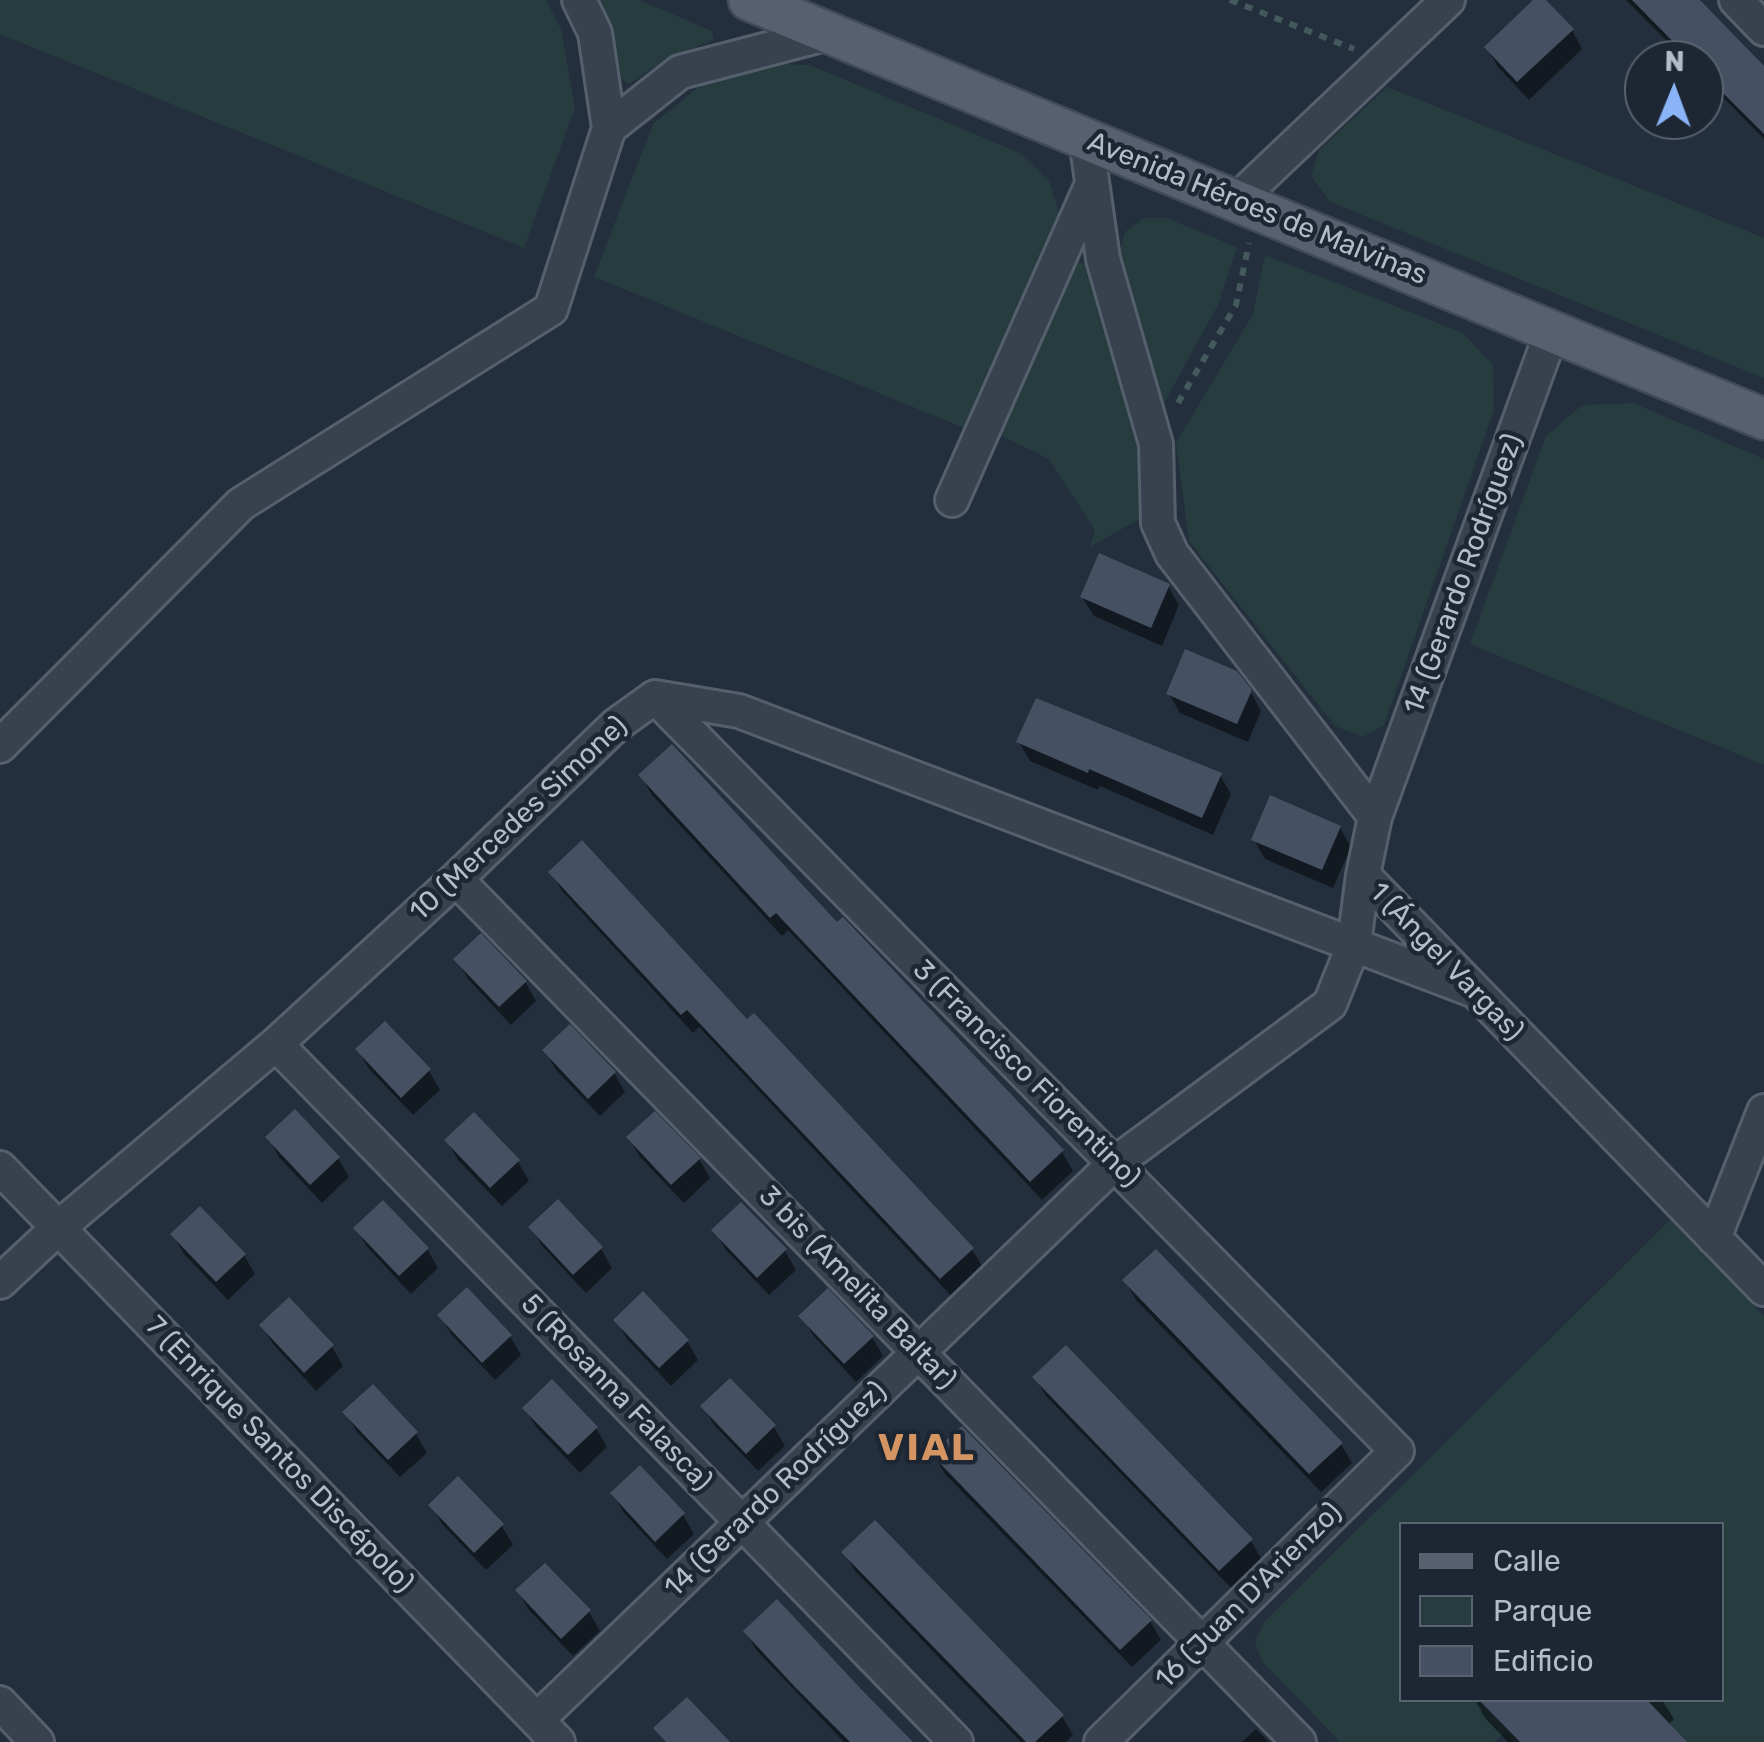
<!DOCTYPE html>
<html>
<head>
<meta charset="utf-8">
<style>
  body { margin:0 }
  #map { position:relative; width:1764px; height:1742px; overflow:hidden; background:#242f3e; font-family:Rubik,sans-serif }
  canvas { display:block }
  .legend { position:absolute; left:1399px; top:1522px; width:325px; height:180px; box-sizing:border-box; background:#1d2633; border:2px solid #59626f; margin:0; padding:12px 18px; list-style:none; font-size:30px; color:#b4bcc9 }
  .legend li { display:flex; align-items:center; gap:20px; height:50px }
  .legend b { width:50px; border:2px solid #59626f }
  .north { position:absolute; left:1624px; top:40px; width:100px; height:100px; box-sizing:border-box; background:#1d2633; border:2px solid #59626f; border-radius:50%; rotate:1deg; font-size:28px; font-weight:700; line-height:40px; text-align:center; color:#b4bcc9 }
  .north::after { content:''; display:block; margin:auto; width:35px; height:45px; background:#8ab4f8; clip-path:polygon(50% 0,100% 100%,50% 72%,0 100%) }
</style>
</head>
<body>
<div id="map">
<canvas width="1764" height="1742"></canvas>
<ul class="legend">
<li><b style="height:12px;background:#56606e"></b>Calle</li>
<li><b style="height:28px;background:#263c3f"></b>Parque</li>
<li><b style="height:28px;background:#455162"></b>Edificio</li>
</ul>
<div class="north">N</div>
</div>
<script>
const ctx = document.querySelector('canvas').getContext('2d');
ctx.lineJoin = 'round';
function fill(path, color) { ctx.fillStyle = color; ctx.fill(path, 'evenodd'); }
function strokePath(path, color, width, dash) { ctx.strokeStyle = color; ctx.lineWidth = width; ctx.lineCap = dash ? 'butt' : 'round'; ctx.setLineDash(dash || []); ctx.stroke(path); }
function drawText(font, color, halo, rows, align = 'center') {
  ctx.font = font + ' Rubik,sans-serif'; ctx.lineWidth = 9; ctx.setLineDash([]); ctx.textBaseline = 'middle'; ctx.strokeStyle = halo; ctx.fillStyle = color; for (const [text, x, y, turn = 0] of rows) {
    ctx.save(); ctx.translate(x, y); ctx.rotate((+turn || 0) * Math.PI / 180); ctx.textAlign = isNaN(turn) ? turn : align; if (halo) ctx.strokeText(text, 0, 0); ctx.fillText(text, 0, 0); ctx.restore();
  }
}
fill(new Path2D(`
  M0,0H546L561,29L575,108L524,248L0,34Z
  M595,0H639L712,31L714,40L666,59L629,84L621,79L613,40Z
  M775,64L810,65L1020,153L1049,181L1062,222L967,429L594,277L653,124L700,86Z
  M1387,87L1764,238V378L1330,202L1311,176L1319,150Z
  M1144,218H1166L1237,247L1218,305L1159,412L1117,263L1125,232Z
  M1265,255L1463,333L1493,365L1494,410L1384,725L1363,737L1335,726L1189,541L1176,443L1253,314Z
  M1074,260L1087,265C1108,340 1147,441 1143,517L1090,547L1095,530L1049,459L997,434Z
  M1633,403L1764,459V765L1470,644L1546,436L1582,405Z
  M1671,1219L1764,1316V1742H1513L1504,1733L1494,1742H1340L1262,1661L1255,1642L1264,1622ZM1402,1524H1722V1700H1402Z`), '#263c3f');
fill(new Path2D(`
  M1537,0H1542L1572,30L1582,49L1529,100L1498,67L1487,48Z
  M1626,0H1696L1764,68V139L1704,78V60H1686Z
  M1168,586L1179,605L1162,646L1094,616L1082,597Z
  M1250,691L1261,711L1248,742L1180,713L1169,694Z
  M1019,742L1220,775L1231,794L1213,835L1100,786L1098,790L1030,761Z
  M641,776L837,925L1062,1152L1073,1171L1042,1200L788,930L782,936L652,795Z
  M1340,828L1351,847L1333,888L1265,859L1254,840Z
  M551,872L747,1022L972,1249L983,1268L952,1297L699,1027L693,1033L562,891Z
  M457,960L525,982L536,1001L511,1025L468,979Z
  M358,1050L429,1071L440,1090L413,1115L369,1069Z
  M545,1051L614,1073L625,1092L600,1116L556,1070Z
  M268,1137L338,1158L349,1177L322,1203L279,1157Z
  M629,1138L699,1159L710,1178L684,1203L640,1157Z
  M447,1141L518,1162L529,1181L502,1206L458,1160Z
  M558,1203L601,1249L612,1268L586,1293L542,1246L531,1227Z
  M356,1228L427,1249L438,1268L411,1294L367,1247Z
  M715,1231L785,1251L796,1270L769,1295L726,1250Z
  M173,1235L244,1255L255,1274L228,1300L184,1254Z
  M1125,1281L1341,1444L1352,1463L1321,1492L1136,1300Z
  M289,1300L332,1347L343,1366L316,1391L273,1344L262,1325Z
  M440,1315L510,1336L521,1355L495,1380L451,1334Z
  M802,1316L872,1337L883,1356L856,1382L813,1335Z
  M616,1320L687,1341L698,1360L671,1386L627,1339Z
  M1035,1377L1251,1541L1262,1560L1231,1588L1046,1396Z
  M373,1387L416,1434L427,1453L400,1477L357,1432L346,1413Z
  M703,1406L774,1427L785,1446L758,1471L714,1425Z
  M525,1408L596,1428L607,1447L580,1473L536,1427Z
  M934,1455L1150,1621L1161,1640L1132,1667L945,1474Z
  M613,1494L683,1515L694,1534L667,1559L624,1513Z
  M431,1505L502,1526L513,1545L486,1570L442,1524Z
  M844,1552L1062,1716L1073,1735L1066,1742H1021L855,1571Z
  M518,1591L589,1612L600,1631L573,1656L529,1610Z
  M746,1632L910,1742H844L757,1651Z
  M1475,1700H1662L1674,1719L1668,1725L1684,1742H1508L1485,1718Z
  M1256,1729L1269,1742H1242Z`), '#0007');
fill(new Path2D(`
  M1533,0H1546L1574,29L1517,82L1484,47Z
  M1632,0H1700L1764,66V134L1704,74V60H1691Z
  M1099,553L1170,584L1151,628L1080,597Z
  M1185,649L1237,671L1252,690L1237,724L1166,694Z
  M1036,698L1222,773L1202,818L1089,769L1088,773L1016,742Z
  M672,744L837,922L843,917L1064,1150L1030,1182L776,913L770,918L638,775Z
  M1270,795L1341,826L1322,870L1251,840Z
  M582,840L747,1019L754,1013L974,1248L940,1279L687,1010L681,1015L548,872Z
  M481,933L527,981L499,1007L453,959Z
  M385,1021L431,1069L401,1098L355,1049Z
  M570,1024L616,1072L588,1099L542,1050Z
  M295,1109L340,1157L310,1185L265,1137Z
  M655,1111L701,1158L671,1185L626,1137Z
  M474,1112L520,1160L490,1188L444,1140Z
  M558,1199L603,1247L573,1275L528,1227Z
  M383,1200L429,1248L399,1276L353,1228Z
  M741,1202L787,1249L757,1278L711,1230Z
  M200,1206L246,1254L216,1282L170,1234Z
  M1156,1249L1343,1443L1309,1474L1122,1280Z
  M467,1287L512,1335L482,1363L437,1315Z
  M828,1288L874,1336L844,1364L798,1316Z
  M643,1291L689,1340L659,1368L613,1320Z
  M289,1297L334,1345L304,1373L259,1325Z
  M1066,1345L1253,1539L1219,1571L1032,1377Z
  M730,1378L776,1425L746,1454L700,1406Z
  M552,1379L598,1427L568,1455L522,1408Z
  M373,1384L418,1432L388,1460L342,1412Z
  M962,1426L1152,1620L1120,1650L931,1454Z
  M640,1465L685,1513L655,1542L610,1493Z
  M458,1476L504,1524L474,1553L428,1505Z
  M875,1520L1064,1715L1035,1742H1026L841,1552Z
  M545,1563L591,1610L561,1639L515,1590Z
  M777,1599L860,1688L913,1742H850L794,1686L743,1631Z
  M687,1697L730,1742H666L653,1728Z
  M1479,1700H1647L1687,1742H1520Z`), '#455162');
const minor = new Path2D(`
  M1736,0L1764,29
  M609,128L680,72L829,33
  M1086,139L1103,259L1156,444L1158,523L1172,554L1375,817L1363,875L1764,1289
  M1236,201L1448,0
  M952,500L1092,184
  M655,697L1397,1451L1101,1742
  M0,746L241,504L551,309L609,128L595,33L579,0
  M1375,817L1552,331
  M456,879L1299,1742
  M276,1044L956,1742
  M0,1168L558,1742
  M1714,1238L1764,1111
  M0,1282L58,1228L276,1044L456,879L616,725L655,697L739,711L1475,991
  M0,1703L37,1742
  M537,1720L1114,1164L1330,1004L1354,944L1363,875`);
const major = new Path2D(`
  M749,0L1764,419`);
strokePath(minor, '#565f6c', 38);
strokePath(major, '#414a57', 45);
strokePath(new Path2D(`
  M1230,0L1354,49
  M1178,403L1236,305L1249,243`), '#44595c', 6, [8, 8]);
strokePath(minor, '#38414e', 32);
strokePath(major, '#56606e', 40);
drawText('28px', '#b4bcc9', '#1d2633', [
  ["Avenida Héroes de Malvinas",1257,209,22],
  ["14 (Gerardo Rodríguez)",1464,574,-70],
  ["10 (Mercedes Simone)",519,819,-43],
  ["1 (Ángel Vargas)",1446,962,46],
  ["3 (Francisco Fiorentino)",1026,1074,45],
  ["3 bis (Amelita Baltar)",857,1288,46],
  ["5 (Rosanna Falasca)",616,1393,46],
  ["7 (Enrique Santos Discépolo)",279,1455,46],
  ["14 (Gerardo Rodríguez)",776,1490,-44],
  ["16 (Juan D'Arienzo)",1249,1596,-45]
]);
ctx.letterSpacing = '2.5px';
drawText('bold 38px', '#d59563', '#1d2633', [
  ["VIAL",927,1449]
]);
ctx.letterSpacing = '0px';
</script>
</body>
</html>
